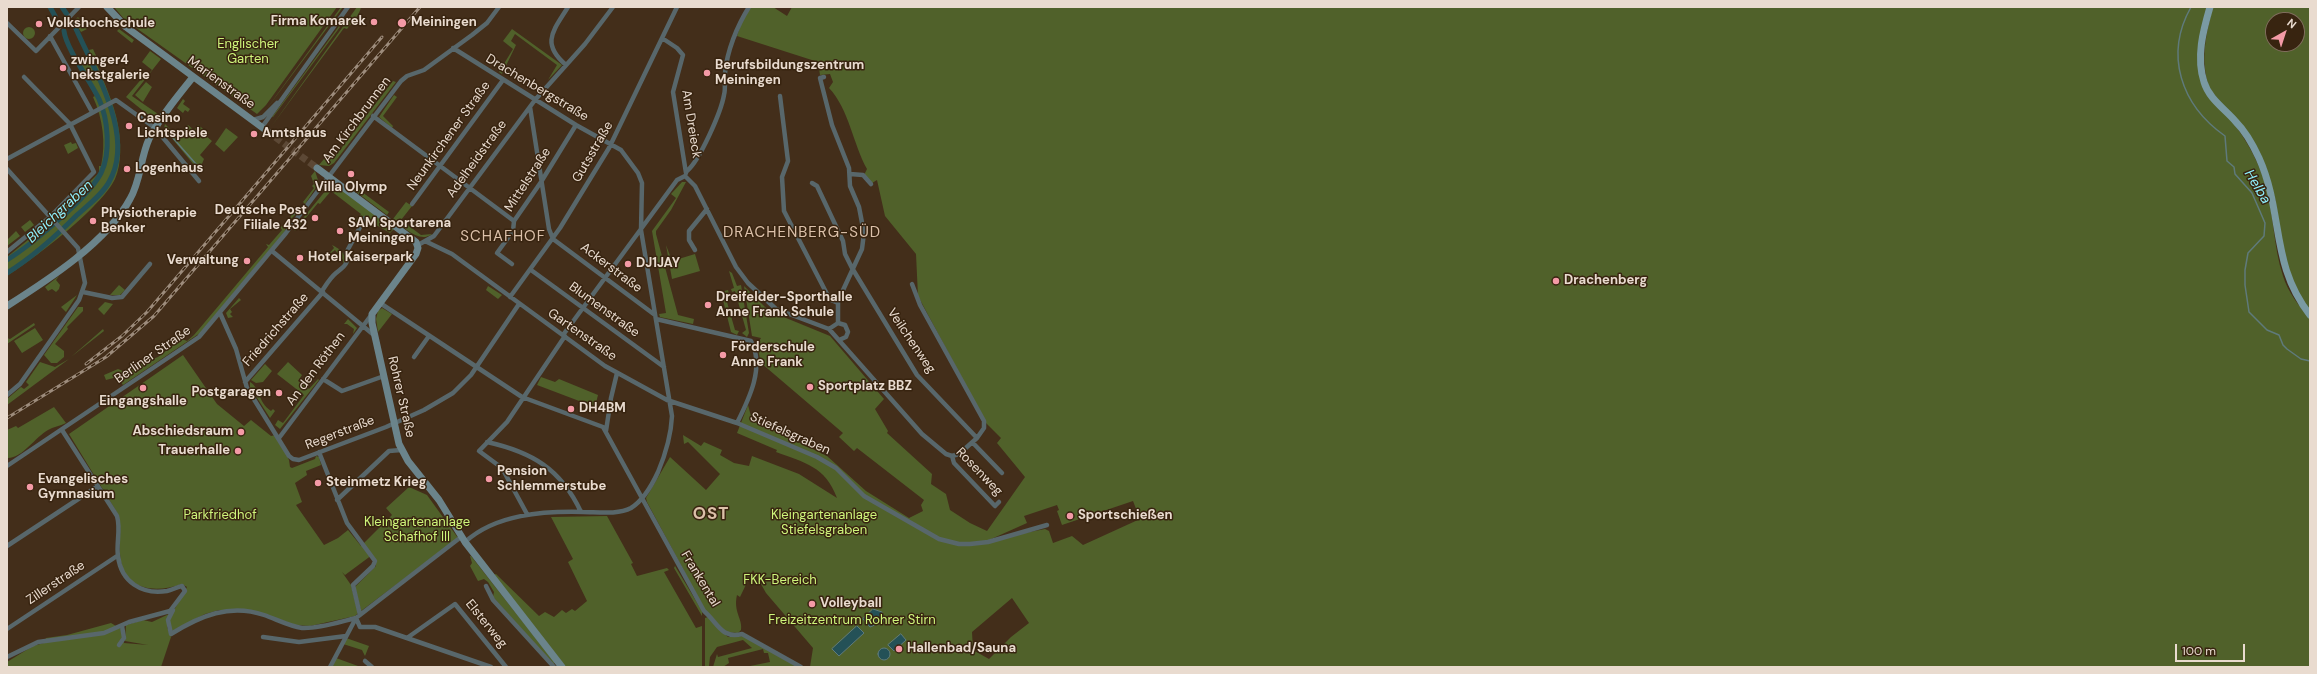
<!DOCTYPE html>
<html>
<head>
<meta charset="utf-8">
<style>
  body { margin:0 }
  #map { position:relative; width:2317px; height:674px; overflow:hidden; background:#432e1a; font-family:"DM Sans",sans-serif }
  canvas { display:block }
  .frame { position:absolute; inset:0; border:8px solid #e9dbcf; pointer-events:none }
  .north { position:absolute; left:2265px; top:12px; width:40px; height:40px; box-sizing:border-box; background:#382410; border:1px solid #7f6d5c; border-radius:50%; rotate:39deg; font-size:11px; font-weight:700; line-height:16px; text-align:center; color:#e9dbcf }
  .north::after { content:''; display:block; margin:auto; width:14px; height:18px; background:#f49aa6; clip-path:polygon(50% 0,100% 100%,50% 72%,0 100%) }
  .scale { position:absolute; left:2175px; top:644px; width:70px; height:18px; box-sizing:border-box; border:2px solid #e9dbcf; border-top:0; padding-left:5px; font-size:12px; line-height:14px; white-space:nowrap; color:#e9dbcf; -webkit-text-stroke:3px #382410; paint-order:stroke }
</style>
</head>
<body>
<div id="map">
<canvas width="2317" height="674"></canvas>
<div class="frame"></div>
<div class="north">N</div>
<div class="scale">100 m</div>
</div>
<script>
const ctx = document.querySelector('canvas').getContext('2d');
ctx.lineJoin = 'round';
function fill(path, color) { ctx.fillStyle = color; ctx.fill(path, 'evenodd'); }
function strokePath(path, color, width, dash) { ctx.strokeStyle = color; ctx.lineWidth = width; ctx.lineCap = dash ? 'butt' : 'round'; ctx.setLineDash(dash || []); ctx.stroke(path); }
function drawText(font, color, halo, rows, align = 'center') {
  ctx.font = font + ' "DM Sans",sans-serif'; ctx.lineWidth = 3; ctx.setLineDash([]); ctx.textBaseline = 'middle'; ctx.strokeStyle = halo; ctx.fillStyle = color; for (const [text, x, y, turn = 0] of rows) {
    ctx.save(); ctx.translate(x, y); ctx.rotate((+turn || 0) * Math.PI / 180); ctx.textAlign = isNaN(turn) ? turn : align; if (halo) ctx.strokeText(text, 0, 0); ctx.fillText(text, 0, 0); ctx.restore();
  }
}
fill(new Path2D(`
  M114,7H337L266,105L257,114L125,20Z
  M341,7H343L265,111Z
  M357,7H361C360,14 352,23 347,29L344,28L271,127Z
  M750,7H773L787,16L792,7H2208L2201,80C2225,112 2253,143 2265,183C2274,213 2273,246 2283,276C2288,292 2299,306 2310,319V667H810L813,648L766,593L753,570L740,597L737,595C733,612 743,619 741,630L738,633L726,632L705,610L647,502L646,498L670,457L706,490L720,474L688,442L684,444L683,435L701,446L704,442L722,450L720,455L734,463L749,466L752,456L799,474L837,498C825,466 805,463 776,452L777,450L737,433L748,405L752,420L827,456L866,491L909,518L923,511L921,505L924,500L857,448L854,451L839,437L843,433L761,363L757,345L761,338L752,336L744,286L769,311L830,336L884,399L875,409L888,431L887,433L932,474L931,484L946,494L950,510L970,523L987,531L1025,477L997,443L1001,438L986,423L918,296L916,254L885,216L877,180L872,183L864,175L867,169C853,144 849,109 829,88L833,82L830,74L820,75L818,62L737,36L742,21ZM1133,501L1140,519L1083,545L1072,536L1053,543L1049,531L1045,529L989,540L1027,523L1024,516L1057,505L1059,510L1057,511L1062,525ZM1012,598L1029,623L1011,637L989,659L973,650L972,632Z
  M2213,7H2310V311L2301,298L2286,266L2275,198L2266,167L2209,87C2200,59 2206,35 2213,7ZM2273,20H2297V44H2273Z
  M78,17L87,29L81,32L74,21Z
  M339,26L340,27L273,117H272Z
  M23 33a6 6 0 1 1 12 0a6 6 0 1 1-12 0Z
  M119,29L134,40L132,43L117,31Z
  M512,29L562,65L548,80L557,65L515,34L511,41L516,45L502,74L499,72L513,49L503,41Z
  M93,49L98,60L96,62C104,83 114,103 118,125C121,141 122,164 115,179C101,208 35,258 7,276V257L56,217L59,211L99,173V166H101C106,143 103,119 93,97L95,96L77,63L92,56L89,50Z
  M150,51L161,59L132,96L158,114L152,118L126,97L144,76L146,77L152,70L142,62Z
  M393,81L396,82L334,163L329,166L319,165L324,159H333Z
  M146,82L152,87L143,102L135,95Z
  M394,95L397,97L383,116L393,126L392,128L379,117Z
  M183,99L185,101L183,104L190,109L188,112L185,110L183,113L177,108Z
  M165,124L178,137L188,125L194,130L198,125L209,133L206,136L212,141L200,155L204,159L199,171L166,131L163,134Z
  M226,128L238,137L224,152L215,144Z
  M71,142L72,144L76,143L78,148L68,154L64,145Z
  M315,171L319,183L305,204L303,202L314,188L312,186L314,184L311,176Z
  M682,182H686L671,210L656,231V234L678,315L694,319L693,324L660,317L659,314L666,313L652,231L676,198L671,194Z
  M331,184L336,185L395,228L390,233L364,218L359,224L355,221L361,214L331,191L320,204L318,203L295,231L294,229Z
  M354,186L389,212L387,215L352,189Z
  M406,202L412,206L401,220L421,235L432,234C419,244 404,227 393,219Z
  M298,209L299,211L290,220L292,210Z
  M30,220L34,225L25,232L21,227Z
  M283,226L286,230L200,333L123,385L117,377L106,380L104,375L118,369L123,371L158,357L182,339L187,341L194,335L268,247L266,244L269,245L282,230L280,227Z
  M16,231L20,236L7,246V240Z
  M332,245C340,249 348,254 343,264V260L335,250L326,257L334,248Z
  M666,245L672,261L695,254L700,271L672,279Z
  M729,271L732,273L737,286L741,285L749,333L747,337L742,333L746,330L735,291L732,292L731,289L734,288Z
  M59,276L56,280L60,285L59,289L56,292L52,289L48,291L45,287Z
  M119,285L125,290L120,295H110Z
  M488,286L502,295L498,299L486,290Z
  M728,290L729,294L725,295L735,330L739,331L737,335L731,332L721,292Z
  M77,295L66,312L61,307Z
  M239,298L241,300L230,309L232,312L230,314L233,317L228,318L226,313Z
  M105,302L113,304L104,315L98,309Z
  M78,307H83V311L67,327L68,329L55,344L64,351V357L57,363H51L44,355Z
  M382,308L392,314L378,332L376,319L378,311Z
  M348,319L357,328L353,334L354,329L347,324H344Z
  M34,323L35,325L7,344V338L10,339Z
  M35,328L43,340L22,353L14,341Z
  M103,329L104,331L71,357Z
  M183,355L217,404L244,426L251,420L271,436L276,435L289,460L290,467L292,468L315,459L316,456L319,457L321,465L306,471L307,475L295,483L302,502L296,505L324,545L338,538L348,530L361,546L392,515L386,508L409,487L427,495L458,538L361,611L355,587L376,566V560L372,555L345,575L342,572L351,585L358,613L355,616L310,626L295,625L261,613L219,610L205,614L172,631L169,619L187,587L182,584C154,594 122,590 120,554C119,539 122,528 118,514L69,434Z
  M69,359L7,405V399L21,387L24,389L29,385L26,382L40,362L55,367Z
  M288,362L302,375L298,381L309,389L318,379L319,380L280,429L275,425L278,420L283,423L304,395L277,374Z
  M265,364L272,371L263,382L256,383L251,380Z
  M541,377L555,382L559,379L598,395L595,407L537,385Z
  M250,382C261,389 257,401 271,411L273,409L275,411L270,418L250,387Z
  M54,407L66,423C60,426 53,427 48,430C35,437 22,459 7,458V430L16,426L18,428Z
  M607,516L633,563L631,564L637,576L667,568L669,570L664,572L696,628L702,626V667H566L493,575L496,574L539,616L545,612L554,617L562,610L566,613L572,609L575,611L587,601L568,562L573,559L551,517Z
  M470,556H471L555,663L553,664L493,597L494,592L488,582L484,579L478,581L470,566L472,563Z
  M675,566L702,611V616L674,568Z
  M169,614L167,627L171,637L161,667H7V662L33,646L44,643L46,638L67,635L111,623L121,629L124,643L148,645L125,641L126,625L143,620L152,622Z
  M708,617L728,637L743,636L799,667H745L770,662L768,653H764L763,649L728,658L729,663L723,667H713L717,654L718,657L752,648L743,640L717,647L710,657L709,666H705V618Z
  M346,638L369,646L365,656L362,650L343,644Z
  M336,658L358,666L357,667H331Z`), '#50612a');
const water = new Path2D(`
  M873,609L882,612L884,621L870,627L863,619Z
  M857,626L864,633L839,656L832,649Z
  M901,634L906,640L894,651L888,645Z
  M878 654a6 6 0 1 1 12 0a6 6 0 1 1-12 0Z`);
fill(water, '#245157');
strokePath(water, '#5f7a7b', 1);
strokePath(new Path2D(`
  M2191,7C2164,55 2181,105 2225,136L2227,161L2234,167L2235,174L2252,193L2265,223L2264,236L2248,253L2245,270V285L2249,312L2267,330L2279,335L2283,345L2287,349L2301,359L2310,361
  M165,129L196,164
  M293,214L297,213`), '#5f7a7b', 1.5);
strokePath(new Path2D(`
  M50,7L55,16
  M62,7L68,16
  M7,260C31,245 88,198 101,173C111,153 108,119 99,99C90,81 66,48 64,31
  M7,273C33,257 56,236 77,215C88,205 102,195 109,182C137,134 91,66 73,22`), '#245157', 5);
strokePath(new Path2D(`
  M267,131L317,168`), '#5c4835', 7, [7, 3.5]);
strokePath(new Path2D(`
  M7,23L36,51L79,7
  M50,36L92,112
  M662,38L677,48L683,55L673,92L686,173
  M453,48L576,125L621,150L638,173L642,183L641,230L672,416C671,437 666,453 658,472C652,485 644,500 631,508C618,515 597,512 583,512C543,511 496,514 465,542
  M566,65C540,43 554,30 568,7
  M824,77L820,78L832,125L849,168L850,186L859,207L864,233L862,249L838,301V323L829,329
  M780,96L788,161L782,177L784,211L827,294L831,300L838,303
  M530,107L549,229L553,239
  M373,116L514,221
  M253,120L263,117L277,103
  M262,127L348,7
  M7,159L116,100L155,128L199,181
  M7,169L78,248L85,283L79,300L20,384L7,395
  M687,171C700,160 721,112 724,95C726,88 724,80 725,73C727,51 737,26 749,7
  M850,174L863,175L871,184
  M812,183L817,186L843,241L845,254L852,268L917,375L977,438L959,454L952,456
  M412,204L503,80
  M553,239L655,315
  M427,242L452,254L605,366L667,400L737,423L817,457L836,468L864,496L939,539L959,544H970L988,542L1047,525
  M418,245L434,236L535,100L585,44L613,7
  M695,250L689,240V231L707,209
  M272,251L375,336
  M7,252L50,217L94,172L70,124L24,77
  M512,264L497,253L513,231L514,221L541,182L576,125
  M531,270L664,367
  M912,284L920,305L984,421V428L977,438
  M322,291C326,285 330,278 336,273C343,267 350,264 346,253L365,218
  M83,292L112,298L122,297L150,264
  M510,297L560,228L609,148L677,7
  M380,303L522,397L603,427L704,611C718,623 721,639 742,634L801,667
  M220,313L236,349L247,388L289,456L293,459L299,460L386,427L424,410L453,393L471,375L519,304
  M656,319L751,341C765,367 749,399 737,423
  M838,323L845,325L848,332L846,337L839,340
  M563,335L677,180L685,176L695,186L736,267L748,283L776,309L829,329L922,434L946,454L952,456
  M414,357L429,336
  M323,379L342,391L384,376
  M245,382L323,292
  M606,431L611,398L617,373
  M279,438L372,314
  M487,442C532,452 561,469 581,512
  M973,443L1002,473
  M319,452L347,523L375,561L373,566L353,585L360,615
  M952,456L954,463L995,506L999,502
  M7,466L199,337L286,233L401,81L407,76L424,70L472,35L487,23L499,7
  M337,500L389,451L401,450
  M527,514L502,468L479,451L507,422L565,336
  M7,546L98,486
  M486,586L493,600L554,667
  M173,610L168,620L171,634C200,616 230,603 264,615C276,619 289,626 302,628C319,629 339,622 356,618L461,537
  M356,618L360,627H375L491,667
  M7,629L117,556
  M263,637L299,642L346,636
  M407,638L455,604L506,667
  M119,645L124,638L122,626
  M7,657L38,642L104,633L129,622L170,611L185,591L182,586C177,587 172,590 167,591C142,595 121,582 118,556C116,543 121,530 117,516L62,430
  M365,661L372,667
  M330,667L356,618`), '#58676b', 4.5);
strokePath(new Path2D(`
  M107,7L126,27L267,131
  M317,168L416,242L418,248L416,254L372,314V323L399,444L408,461L439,500L465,542L562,667
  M7,306C48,280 107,242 130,199C141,180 140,159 149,139C160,117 178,96 193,77`), '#6b848b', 7);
strokePath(new Path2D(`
  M2210,7C2203,31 2196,57 2204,82C2209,99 2225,109 2236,122C2246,132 2253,145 2259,158C2284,214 2270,264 2310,315`), '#7a9aa3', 7);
const rail = new Path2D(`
  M86,364L122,336L147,312L382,37
  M7,418L106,357L154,316L420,7`);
strokePath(rail, '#9d8c7c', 3);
strokePath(rail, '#382410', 1.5, [4.5]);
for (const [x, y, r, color] of [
  [374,22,4,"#f49aa6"],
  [402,23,5,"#f49aa6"],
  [39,24,4,"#f49aa6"],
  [63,68,4,"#f49aa6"],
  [707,73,4,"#f49aa6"],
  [129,126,4,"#f49aa6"],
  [254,134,4,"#f49aa6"],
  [127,169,4,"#f49aa6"],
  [351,174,4,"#f49aa6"],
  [315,218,4,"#f49aa6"],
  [93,221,4,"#f49aa6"],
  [340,231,4,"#f49aa6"],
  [300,258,4,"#f49aa6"],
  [247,261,4,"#f49aa6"],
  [628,264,4,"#f49aa6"],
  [1556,281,4,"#f49aa6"],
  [708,305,4,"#f49aa6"],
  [723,355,4,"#f49aa6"],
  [810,387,4,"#f49aa6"],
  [143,388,4,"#f49aa6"],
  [279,393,4,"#f49aa6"],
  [571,409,4,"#f49aa6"],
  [241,432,4,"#f49aa6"],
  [238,451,4,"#f49aa6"],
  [489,479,4,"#f49aa6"],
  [318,483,4,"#f49aa6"],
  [30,487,4,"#f49aa6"],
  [1070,516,4,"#f49aa6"],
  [812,604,4,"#f49aa6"],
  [899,649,4,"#f49aa6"]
]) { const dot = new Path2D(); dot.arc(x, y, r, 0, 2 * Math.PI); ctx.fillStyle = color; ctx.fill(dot); strokePath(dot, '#382410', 1.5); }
drawText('bold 13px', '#e9dbcf', '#382410', [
  ["Firma Komarek",366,22,"right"],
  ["Meiningen",411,23],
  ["Volkshochschule",47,24],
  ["zwinger4",71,61],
  ["nekstgalerie",71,76],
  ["Berufsbildungszentrum",715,66],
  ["Meiningen",715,81],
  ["Casino",137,119],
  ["Lichtspiele",137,134],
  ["Amtshaus",262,134],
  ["Logenhaus",135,169],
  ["Villa Olymp",351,188,"center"],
  ["Deutsche Post",307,211,"right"],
  ["Filiale 432",307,226,"right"],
  ["Physiotherapie",101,214],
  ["Benker",101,229],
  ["SAM Sportarena",348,224],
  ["Meiningen",348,239],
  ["Hotel Kaiserpark",308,258],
  ["Verwaltung",239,261,"right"],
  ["DJ1JAY",636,264],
  ["Drachenberg",1564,281],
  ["Dreifelder-Sporthalle",716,298],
  ["Anne Frank Schule",716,313],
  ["Förderschule",731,348],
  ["Anne Frank",731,363],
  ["Sportplatz BBZ",818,387],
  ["Postgaragen",271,393,"right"],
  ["Eingangshalle",143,402,"center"],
  ["DH4BM",579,409],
  ["Abschiedsraum",233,432,"right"],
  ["Trauerhalle",230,451,"right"],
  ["Pension",497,472],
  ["Schlemmerstube",497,487],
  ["Evangelisches",38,480],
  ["Gymnasium",38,495],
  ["Steinmetz Krieg",326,483],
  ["Sportschießen",1078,516],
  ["Volleyball",820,604],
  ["Hallenbad/Sauna",907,649]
], 'left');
drawText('13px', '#cef57b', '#382410', [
  ["Englischer",248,45],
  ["Garten",248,60],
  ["Parkfriedhof",220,516],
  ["Kleingartenanlage",824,516],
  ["Stiefelsgraben",824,531],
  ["Kleingartenanlage",417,523],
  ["Schafhof III",417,538],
  ["FKK-Bereich",780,581],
  ["Freizeitzentrum Rohrer Stirn",852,621]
]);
drawText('13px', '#e9dbcf', '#382410', [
  ["Marienstraße",221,83,36],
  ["Drachenbergstraße",537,88,31],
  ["Am Kirchbrunnen",357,120,-53],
  ["Am Dreieck",691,124,81],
  ["Neunkirchener Straße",449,136,-54],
  ["Gutsstraße",593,152,-60],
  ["Adelheidstraße",477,159,-54],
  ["Mittelstraße",528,180,-57],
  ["Ackerstraße",611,268,37],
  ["Blumenstraße",604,310,36],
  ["Friedrichstraße",276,330,-49],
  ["Gartenstraße",582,335,35],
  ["Veilchenweg",911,341,56],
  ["Berliner Straße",153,355,-35],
  ["An den Röthen",316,369,-53],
  ["Rohrer Straße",401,397,77],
  ["Regerstraße",340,433,-21],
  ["Stiefelsgraben",790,434,24],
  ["Rosenweg",979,472,46],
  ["Frankental",700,579,59],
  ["Zillerstraße",56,583,-34],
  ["Elsterweg",486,624,51]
]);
drawText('italic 14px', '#8eeffb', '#382410', [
  ["Helba",2257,187,59],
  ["Bleichgraben",60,212,-43]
]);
ctx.letterSpacing = '1px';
drawText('15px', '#dbc0a9', '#382410', [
  ["DRACHENBERG-SÜD",802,233],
  ["SCHAFHOF",503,237]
]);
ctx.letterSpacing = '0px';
ctx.letterSpacing = '1px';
drawText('bold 17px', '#dbc0a9', '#382410', [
  ["OST",711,515]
]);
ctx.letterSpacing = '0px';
</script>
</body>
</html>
